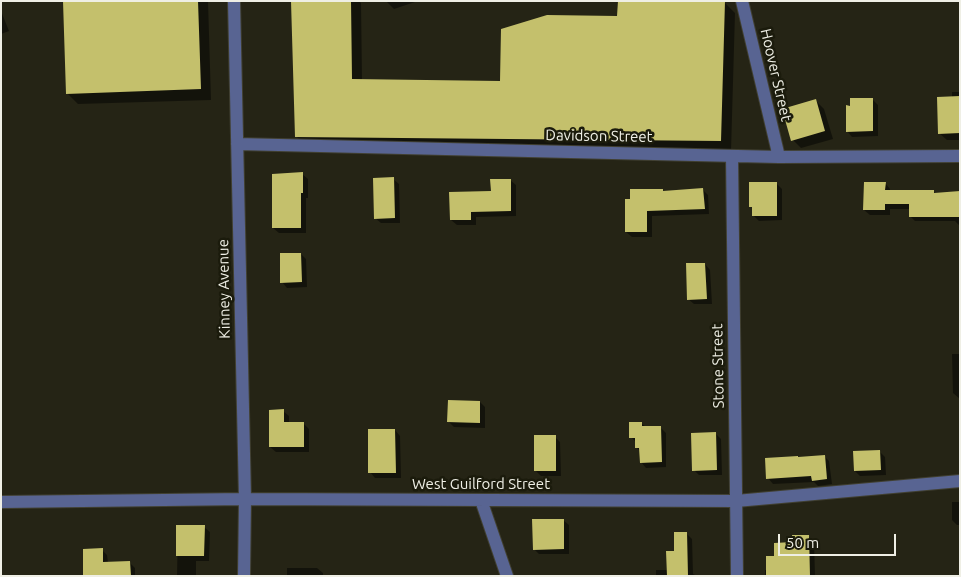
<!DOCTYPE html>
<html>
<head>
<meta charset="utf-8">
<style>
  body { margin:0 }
  #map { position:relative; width:961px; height:577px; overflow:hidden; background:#252415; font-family:Ubuntu,sans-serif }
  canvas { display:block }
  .frame { position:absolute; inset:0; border:2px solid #efefe5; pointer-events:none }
  .scale { position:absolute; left:778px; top:534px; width:118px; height:22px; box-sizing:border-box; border:2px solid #efefe5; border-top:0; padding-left:6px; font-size:15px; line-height:18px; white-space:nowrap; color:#efefe5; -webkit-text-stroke:4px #1b1b0c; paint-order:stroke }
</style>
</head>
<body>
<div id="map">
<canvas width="961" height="577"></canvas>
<div class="frame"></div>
<div class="scale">50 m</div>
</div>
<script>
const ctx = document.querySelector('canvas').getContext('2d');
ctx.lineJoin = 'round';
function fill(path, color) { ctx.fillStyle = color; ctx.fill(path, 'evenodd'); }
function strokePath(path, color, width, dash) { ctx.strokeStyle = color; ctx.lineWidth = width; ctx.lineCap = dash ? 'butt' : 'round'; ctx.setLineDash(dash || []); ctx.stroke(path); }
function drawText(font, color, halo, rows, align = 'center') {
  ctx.font = font + ' Ubuntu,sans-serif'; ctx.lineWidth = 5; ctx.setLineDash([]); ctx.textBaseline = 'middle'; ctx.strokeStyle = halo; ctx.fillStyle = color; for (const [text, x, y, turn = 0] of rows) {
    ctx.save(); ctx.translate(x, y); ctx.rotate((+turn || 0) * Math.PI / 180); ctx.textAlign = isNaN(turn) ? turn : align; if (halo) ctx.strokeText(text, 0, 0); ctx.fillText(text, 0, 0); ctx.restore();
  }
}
fill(new Path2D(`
  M65,1H208L211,100L78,104L67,93Z
  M292,1H359L361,3L362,80L501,82L618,18L724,2L735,13L731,151L307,147L296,136Z
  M386,1H418L394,9Z
  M1,11L9,31L1,34Z
  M952,92H960V140H947L939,133L952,98Z
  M872,99L878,105V136L852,137L847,131L851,107Z
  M816,101L824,109L833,139L801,148L793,140Z
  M302,174L308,179V198H306V233H279L273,228Z
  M393,179L399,184L400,223H381L375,218Z
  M510,180L516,185V216L476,217V225H457L451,220Z
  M776,183L782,189V220L759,221L753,215V209L751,206Z
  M885,183L890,189V191H933L936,194L960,193V226L955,221H915L910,216V209H890V215H870L864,210Z
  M703,190L708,195L709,214L652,216V237H632L626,232L664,192Z
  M301,254L306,259L307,287L287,288L282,282Z
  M705,264L710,270L712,304H694L688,299Z
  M952,354H960V399L953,393Z
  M480,402L485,407V428L454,427L448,421Z
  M283,411L289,416V424L303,423L309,429V452H276L270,447Z
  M641,423L646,427H660L666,433V467L646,468L641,462V452L637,448V443L631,437Z
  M395,430L400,436L401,478H375L370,472Z
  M715,433L721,439L722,475H699L694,470Z
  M555,437L560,442L561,476H541L535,470Z
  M879,451L885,457L886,475L860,476L855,471Z
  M824,456L829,461L832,484L818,486L814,482L773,484L768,478Z
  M952,502H960V525H957L952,520Z
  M563,520L569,525V554H539L534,549Z
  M178,526L204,527L210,532L209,561H196V576H177Z
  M687,534L692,539L693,574L697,576H656V570H668L676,552Z
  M808,536L814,541L815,576H765V570H767L776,557L794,543Z
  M102,550L107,555L108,563H130L135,568V576H85Z
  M287,568H317L323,573V576H287Z`), '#0007');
fill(new Path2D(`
  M63,1H198L201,89L66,94Z
  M291,1H351L352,79L500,81L501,29L547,15L617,16L618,1H725L721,141L295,137Z
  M960,96V133L938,134L937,97Z
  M850,98H873V131L846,132V105L850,106Z
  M816,99L825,131L791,141L782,109Z
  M303,172V193H301V228H272V174Z
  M394,177L395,218L374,219L373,178Z
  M490,179H511V211L471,212V220H450L449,192L491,191Z
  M749,182H777V216H752V207H749Z
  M864,182H886L885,190H934V193L960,191V217H909V204H885V210H863Z
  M703,188L705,209L647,211V232H625V199H630V189H663V191Z
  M280,253H301L302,282L280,283Z
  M686,263H705L707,299L687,300Z
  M448,400L480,401V423L447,422Z
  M284,409V422H304V447H269V410Z
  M629,422H642V426H661L662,462L640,463L639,448H635V438H629Z
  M368,429H395L396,473H368Z
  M716,432L717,470L692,471L691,433Z
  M534,435H556V471H534Z
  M880,450L881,470L854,471L853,451Z
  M825,455L827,479L812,481L811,476L766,479L765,458L798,456V457Z
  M532,519H564V549L533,550Z
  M176,525H205L204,556H176Z
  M674,532H687L688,576H667L666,551H674Z
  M792,535H809L810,576H766V556H774V543L793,542Z
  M103,548V562L130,561L131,576H83V549Z`), '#c4c06c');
const minor = new Path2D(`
  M234,1L245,499L244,576
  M742,1L779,157
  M237,144L779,157L960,156
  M732,156L737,576
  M481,500L507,576
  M1,502L245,499L736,501L960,481`);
strokePath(minor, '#414032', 14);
strokePath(minor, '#586492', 12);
drawText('15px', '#efefe5', '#1b1b0c', [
  ["Hoover Street",776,75,77],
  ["Davidson Street",599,136,1],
  ["Kinney Avenue",224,289,-91],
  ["Stone Street",718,366,-91],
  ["West Guilford Street",481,484]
]);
</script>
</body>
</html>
